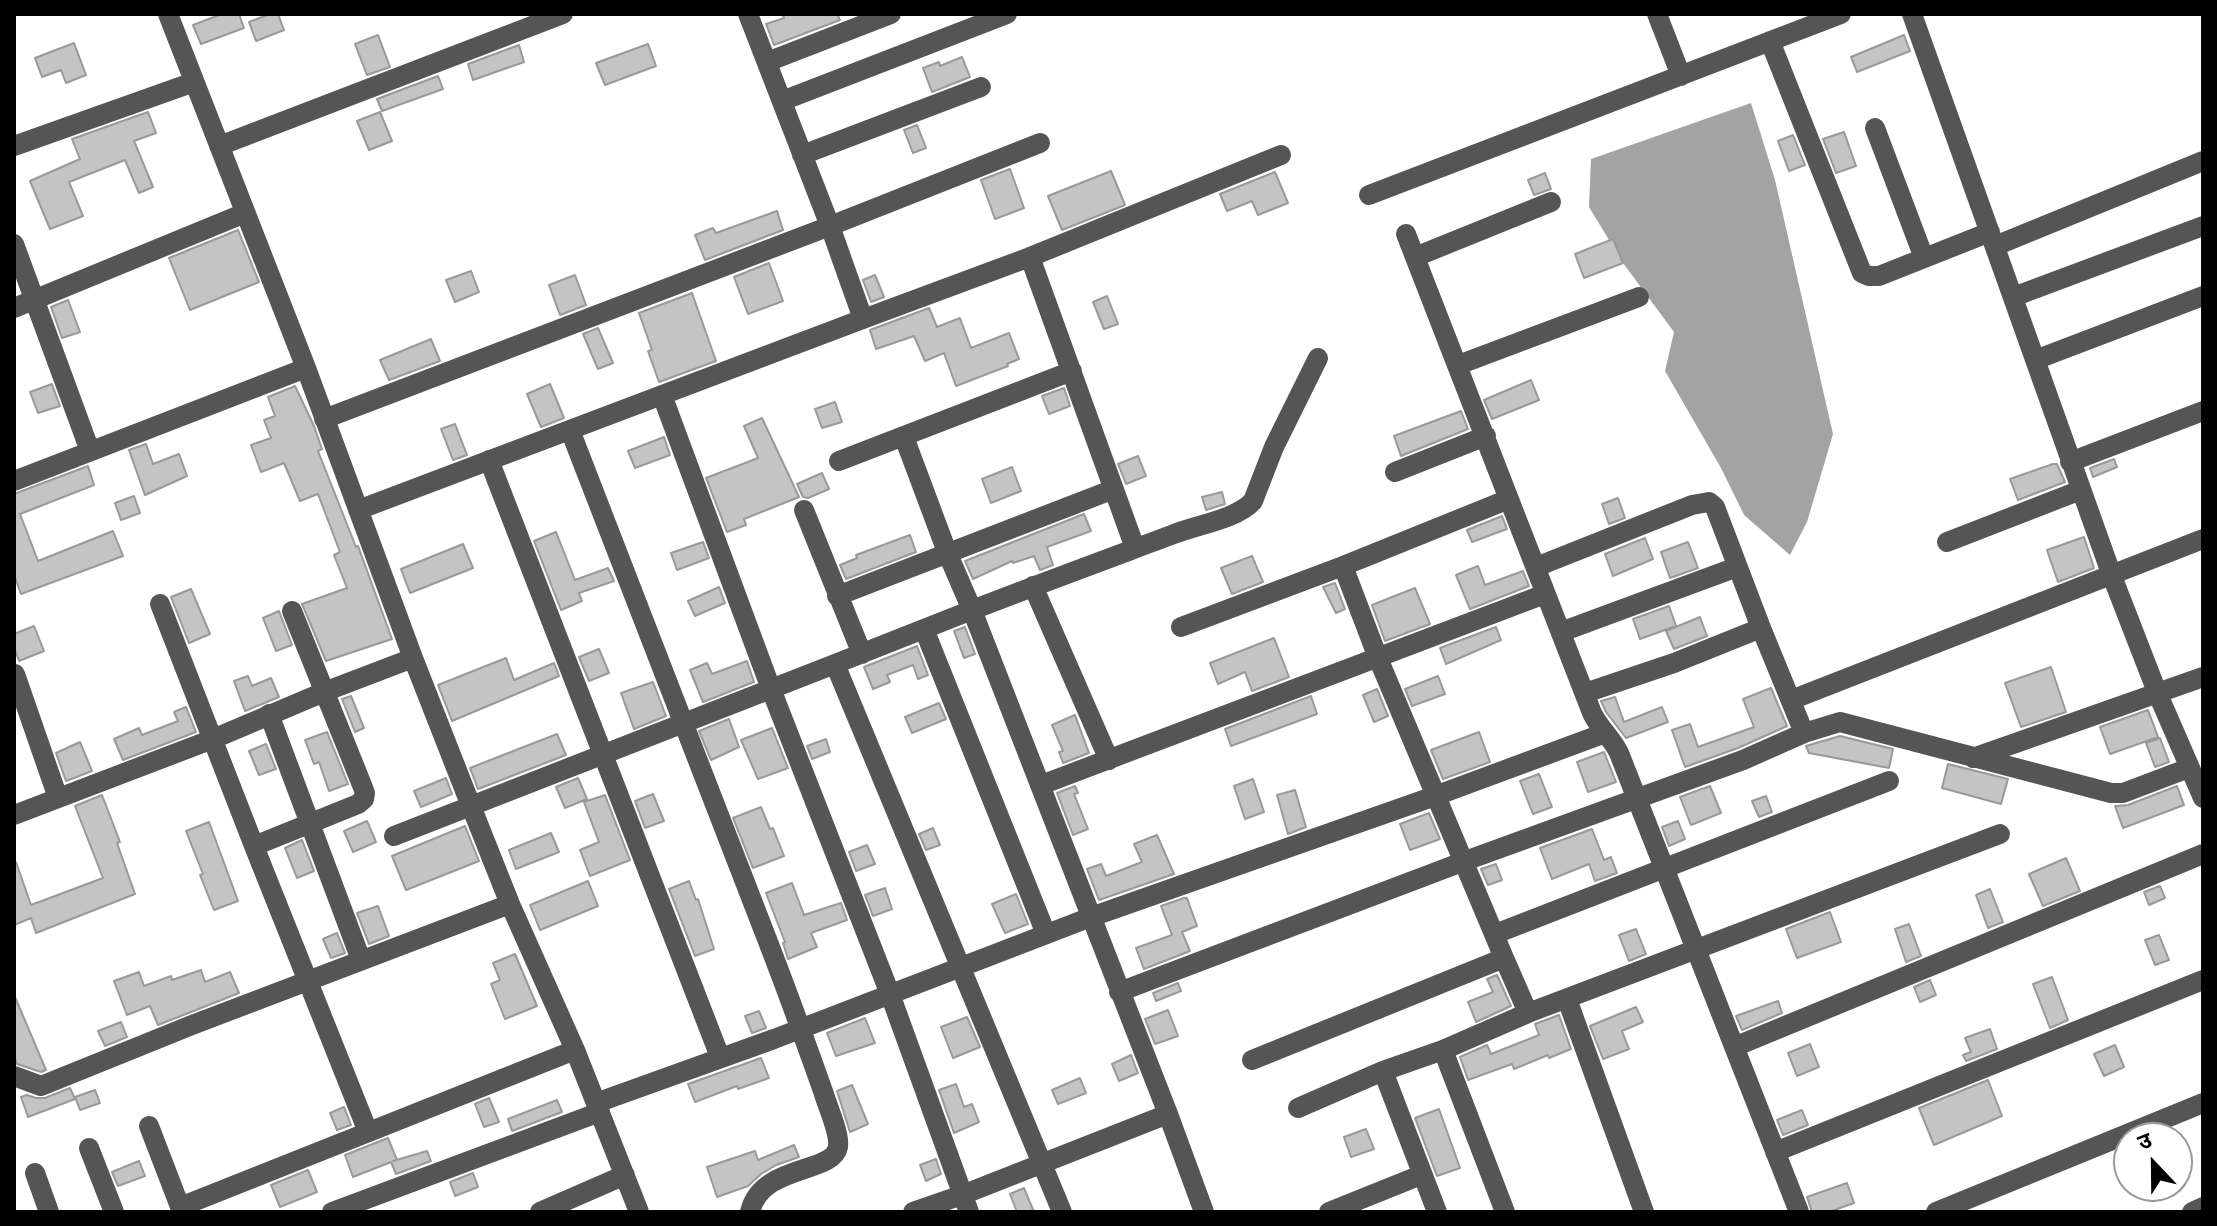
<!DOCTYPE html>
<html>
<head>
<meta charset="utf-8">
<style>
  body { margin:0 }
  #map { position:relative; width:2217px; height:1226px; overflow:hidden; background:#fff; font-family:"DejaVu Sans","Noto Sans Devanagari",sans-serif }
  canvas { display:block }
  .frame { position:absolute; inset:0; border:16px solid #000; pointer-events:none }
  .north { position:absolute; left:2113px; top:1122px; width:80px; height:80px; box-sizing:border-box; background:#fff; border:2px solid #999; border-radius:50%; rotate:338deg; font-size:22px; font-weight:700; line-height:32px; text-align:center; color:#000 }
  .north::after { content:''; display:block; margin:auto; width:28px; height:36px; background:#000; clip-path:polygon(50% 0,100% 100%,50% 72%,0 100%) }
</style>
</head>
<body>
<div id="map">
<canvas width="2217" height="1226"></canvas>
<div class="frame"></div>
<div class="north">उ</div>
</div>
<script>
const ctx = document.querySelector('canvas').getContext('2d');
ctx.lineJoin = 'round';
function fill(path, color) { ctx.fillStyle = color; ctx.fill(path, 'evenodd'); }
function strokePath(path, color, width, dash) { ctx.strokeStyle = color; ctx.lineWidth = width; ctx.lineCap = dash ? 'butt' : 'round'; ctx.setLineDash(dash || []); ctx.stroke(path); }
fill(new Path2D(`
  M1751,103L1775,180L1833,434L1807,522L1790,555L1744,515L1721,468L1665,371L1674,332L1623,263L1589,207L1591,159Z`), '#a3a3a3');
const building = new Path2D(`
  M222,14H239L244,28L201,44L193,25Z
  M270,14H278L284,30L256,41L249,22Z
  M782,14H837L840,20L774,45L766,24L784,18Z
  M378,35L390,67L367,75L355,44Z
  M1904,35L1910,51L1857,72L1851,57Z
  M74,43L86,75L66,83L61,70L42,77L35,58Z
  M648,44L656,66L605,85L596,63Z
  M519,45L524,62L473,80L468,64Z
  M962,57L970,77L932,92L923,68L939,62L940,66Z
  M438,76L443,89L382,111L377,99Z
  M148,112L156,133L134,141L153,187L139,193L125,160L69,182L83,216L50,229L30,181L80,159L72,139Z
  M380,112L392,141L369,150L357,121Z
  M917,125L926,148L913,153L904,130Z
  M1844,132L1856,166L1836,173L1823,139Z
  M1793,135L1805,165L1789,171L1778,141Z
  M1010,169L1024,208L995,219L981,180Z
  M1111,171L1125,205L1062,230L1048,196Z
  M1275,172L1288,203L1258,215L1252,201L1227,211L1220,194Z
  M1545,173L1551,189L1534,195L1528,180Z
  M777,211L783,230L705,260L695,235L713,228L716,233Z
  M238,230L259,282L190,310L169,258Z
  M1613,239L1623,263L1584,278L1575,254Z
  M769,263L783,301L748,314L734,277Z
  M471,271L479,292L455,302L446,280Z
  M575,275L586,305L560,315L549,285Z
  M875,275L884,297L871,302L863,280Z
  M692,293L716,361L659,382L648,351L652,350L639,313Z
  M1107,296L1118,324L1104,329L1093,302Z
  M68,300L80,332L62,338L51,307Z
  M929,308L937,327L960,318L971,348L1009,333L1019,359L1007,364L1008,366L956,386L944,353L925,361L914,336L876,349L870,330Z
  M598,328L613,363L598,369L583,334Z
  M431,339L440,361L389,380L380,360Z
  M1531,380L1539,400L1492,419L1484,400Z
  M52,384L60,406L38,413L30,392Z
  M550,384L564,418L541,427L527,394Z
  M295,386L314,426L322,449L318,451L356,547L358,546L392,639L326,661L302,604L347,588L334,555L340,552L318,494L300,501L284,463L261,472L251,445L271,438L264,420L275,416L268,397Z
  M1064,388L1070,406L1049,414L1042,396Z
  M835,402L842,422L822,428L815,409Z
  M1461,411L1468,429L1401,456L1394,436Z
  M762,418L799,497L744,519L746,525L727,532L706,478L758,458L744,426Z
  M455,424L467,455L453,460L441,429Z
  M664,437L670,455L635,468L628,451Z
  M146,444L153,464L179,454L187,476L145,495L129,450Z
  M1138,456L1146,476L1126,484L1118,464Z
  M2114,459L2117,467L2093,477L2090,468Z
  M2053,464H2057L2065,482L2018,500L2010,479Z
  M88,466L94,485L20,514L38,561L113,531L123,556L21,594L14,575V494Z
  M1012,467L1021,491L991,503L982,479Z
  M822,473L829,489L808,498L803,497L797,484Z
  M1222,492L1225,504L1206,510L1202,497Z
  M134,496L140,513L121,520L115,503Z
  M1618,498L1625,518L1609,524L1602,504Z
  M1084,514L1091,531L1047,547L1053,565L1040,570L1034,556L1013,563L1012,561L973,579L965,561Z
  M1502,516L1507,529L1472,542L1467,530Z
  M556,532L575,580L608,568L614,581L579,593L582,601L561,610L534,541Z
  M910,535L916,552L846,579L840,565L857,558L856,555Z
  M2084,537L2094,568L2058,582L2047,550Z
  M1645,538L1653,559L1613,576L1605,554Z
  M703,542L709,558L677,570L671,553Z
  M1688,542L1698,568L1670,578L1661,552Z
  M463,544L473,568L410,593L401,569Z
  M1252,556L1263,582L1232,594L1221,568Z
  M1478,566L1485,585L1523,571L1529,586L1470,609L1456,575Z
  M1335,583L1345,609L1336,613L1323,587Z
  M719,587L725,603L695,616L688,601Z
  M1415,588L1430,624L1385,641L1372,605Z
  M191,589L210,634L189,643L171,597Z
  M1669,606L1676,626L1640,639L1633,619Z
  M279,611L292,645L276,651L263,618Z
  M1700,617L1707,636L1674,649L1666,631Z
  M34,626L44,651L19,661L14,647V634Z
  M965,627L975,654L964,658L954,631Z
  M1496,627L1501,640L1446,664L1440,648Z
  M1274,638L1289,677L1252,691L1245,672L1218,684L1210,663Z
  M917,646L928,675L918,679L913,665L887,675L890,682L873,689L864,667Z
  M599,649L609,673L589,681L579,657Z
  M506,658L514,680L554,663L559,676L452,721L438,685Z
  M747,661L754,682L703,702L690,670L707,663L712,674Z
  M2051,667L2066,712L2021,727L2005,683Z
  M248,676L252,686L271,678L279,697L245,711L234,681Z
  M1438,676L1445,694L1412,706L1405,689Z
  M653,682L666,716L634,729L621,693Z
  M1771,688L1787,726L1738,748L1685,767L1672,730L1690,724L1698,747L1754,727L1743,699Z
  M1377,689L1388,716L1374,722L1363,695Z
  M351,696L364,728L355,732L342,699Z
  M1311,696L1317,714L1231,746L1225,729Z
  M1615,697L1624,722L1662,707L1668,722L1626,738L1606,712L1601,701Z
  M939,703L946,719L912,733L905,717Z
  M186,707L196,732L123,760L114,739L139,728L142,735L178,721L174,712Z
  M2148,710L2158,737L2110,754L2100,727Z
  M1075,715L1089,753L1063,763L1059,752L1063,751L1052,725Z
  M729,719L739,747L711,760L699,731Z
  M772,728L788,768L758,779L741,740Z
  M327,732L348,784L329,791L319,762L314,764L305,740Z
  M1479,732L1490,762L1443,779L1431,750Z
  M557,734L566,755L478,789L470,768Z
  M1840,736L1893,749L1889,768L1809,753L1806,746Z
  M2160,738L2169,762L2155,767L2146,743Z
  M826,739L830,752L812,759L807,746Z
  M80,742L92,771L66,781L56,753Z
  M266,744L276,769L259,775L249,751Z
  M1604,752L1616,782L1588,792L1577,762Z
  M1948,764L2008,779L2001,804L1942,788Z
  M1539,774L1552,807L1533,814L1520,781Z
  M446,778L452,794L421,807L414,791Z
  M578,778L587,799L565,808L556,787Z
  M1253,779L1264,812L1245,819L1234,786Z
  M1075,786L1078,793L1074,794L1088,829L1073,835L1057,793Z
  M1710,786L1721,813L1691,825L1680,797Z
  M2177,786L2184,805L2123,828L2115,806L2128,805Z
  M1295,790L1306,827L1288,834L1277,795Z
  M653,794L664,821L645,828L635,801Z
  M102,795L120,842L117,843L135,894L36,933L31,918L14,925V862H16L31,905L103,878L75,806Z
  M605,795L630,860L590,876L580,850L599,842L584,802Z
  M1766,796L1772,812L1759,817L1752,801Z
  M761,807L770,829L773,828L784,856L753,868L733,818Z
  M1429,813L1440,839L1410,850L1400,824Z
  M367,821L376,842L353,852L344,831Z
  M1678,821L1685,839L1669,846L1662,827Z
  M209,822L238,901L214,910L200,875L203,874L186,831Z
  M465,826L479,861L406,890L392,856Z
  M933,828L940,845L926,850L919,834Z
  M1592,829L1604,860L1611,857L1617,873L1595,881L1589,864L1552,879L1540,848Z
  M551,833L559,852L516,869L509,850Z
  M1157,835L1174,874L1099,900L1087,869L1101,864L1106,876L1142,862L1134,844Z
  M302,840L314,871L297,878L285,848Z
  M867,845L875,864L856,871L849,852Z
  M2066,858L2080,891L2043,906L2029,874Z
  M1496,864L1502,880L1488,885L1481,869Z
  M588,881L598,906L540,930L530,905Z
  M689,881L696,900L698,899L714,949L695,956L669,889Z
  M792,883L804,915L841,903L847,920L811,933L817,947L788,959L783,943L785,942L766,893Z
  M2160,886L2165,898L2149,905L2144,892Z
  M885,888L892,909L873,916L865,895Z
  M1990,889L2003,922L1988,928L1976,895Z
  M1016,894L1028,924L1005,933L992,904Z
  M1184,898H1187L1197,926L1182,932L1190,951L1144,969L1136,948L1172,935L1161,906Z
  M378,906L389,936L369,944L357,913Z
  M1830,912L1841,942L1797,958L1786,929Z
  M1909,924L1921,956L1906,962L1895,929Z
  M1636,929L1646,954L1629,961L1619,935Z
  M337,933L345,953L331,958L323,939Z
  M2159,935L2169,960L2155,965L2145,940Z
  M515,954L537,1006L505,1019L491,984L500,980L493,963Z
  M201,970L205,982L230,972L239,993L158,1025L150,1006L127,1015L114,981L139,972L144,986L171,976L172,980Z
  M1497,975L1511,1006L1476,1022L1468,1002L1493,992L1487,979Z
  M2052,977L2068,1020L2050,1028L2033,984Z
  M1930,980L1936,995L1920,1002L1914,987Z
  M1178,983L1181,991L1156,1001L1153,993Z
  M15,997L46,1070L41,1072L17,1064L14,1056Z
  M1778,1001L1782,1013L1742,1030L1736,1016Z
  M1636,1007L1643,1022L1622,1031L1629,1049L1603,1059L1590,1026Z
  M1168,1010L1178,1036L1155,1044L1145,1019Z
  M759,1011L766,1028L752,1033L745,1016Z
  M1559,1015L1571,1049L1549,1058L1548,1055L1514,1069L1512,1064L1468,1080L1460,1057L1487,1045L1491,1054L1539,1035L1535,1024Z
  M967,1017L980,1047L953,1058L941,1027Z
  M865,1018L875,1043L836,1056L827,1033Z
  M121,1022L127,1037L105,1046L98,1031Z
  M1990,1029L1997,1049L1966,1061L1963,1055L1971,1052L1965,1038Z
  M1810,1044L1819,1067L1797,1076L1788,1053Z
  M2115,1045L2124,1067L2104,1076L2094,1054Z
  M1131,1055L1138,1073L1119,1081L1112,1064Z
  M761,1058L769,1078L738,1089L737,1086L695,1102L688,1084Z
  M1080,1078L1086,1093L1058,1104L1052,1090Z
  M1988,1080L2002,1116L1934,1145L1919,1108Z
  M956,1084L964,1107L972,1104L979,1122L954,1133L939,1090Z
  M852,1085L868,1124L850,1132L837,1091Z
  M70,1088L75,1099L28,1117L21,1097L27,1095L36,1098H45Z
  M95,1090L100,1103L80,1110L75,1097Z
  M489,1098L499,1122L484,1127L475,1104Z
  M557,1100L562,1112L512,1131L508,1119Z
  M344,1107L351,1125L337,1130L330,1113Z
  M1439,1109L1460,1168L1437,1176L1415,1118Z
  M1802,1110L1808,1125L1783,1135L1777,1120Z
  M1366,1129L1374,1149L1351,1157L1344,1137Z
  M388,1138L397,1160L393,1161L427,1151L431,1161L396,1174L391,1162L353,1177L345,1155Z
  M794,1145L799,1157L776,1165L761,1174L748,1186L717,1197L707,1167L755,1151L758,1160Z
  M936,1159L941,1174L926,1181L920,1165Z
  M139,1161L145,1176L118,1186L112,1172Z
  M308,1170L317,1192L280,1207L271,1185Z
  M473,1173L478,1187L455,1196L450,1182Z
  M1847,1183L1854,1203L1829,1212H1812L1807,1197Z
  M1024,1188L1034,1212H1017L1010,1194Z`);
fill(building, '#c4c4c4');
strokePath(building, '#999', 2);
strokePath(new Path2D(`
  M168,14L306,368L413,658L471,806L510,904L575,1050L639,1212
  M748,14L830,226L863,319L1030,257L1281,155
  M1657,14L1681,76
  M1912,14L2112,576L2157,692L2203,798
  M1770,41L1862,273L1869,276H1879L1990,232
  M767,62L891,14
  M782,101L1007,14
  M1875,128L1924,258
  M14,146L194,82
  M219,146L563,14
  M802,155L981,87
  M1369,195L1841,14
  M1406,234L1592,713C1599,728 1612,738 1619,753L1799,1212
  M14,244L90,451
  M1995,246L2203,161
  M1030,257L1135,548
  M1415,257L1551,202
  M2013,297L2203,226
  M14,308L245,213
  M2035,360L2203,296
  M1458,365L1639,297
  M662,395L771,689L890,994L969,1212
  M324,419L830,226L1040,143
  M570,430C636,604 703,778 772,952C790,999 807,1046 824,1094C828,1108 840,1133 838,1147C833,1174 761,1164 750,1212
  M904,437L947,552L972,610L835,664L1062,1212
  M489,460L720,1057
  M839,461L1072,371
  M2070,462L2203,411
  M1395,472L1486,436
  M14,481L306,368
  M358,510L863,319
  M804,510L862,654
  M1947,542L2081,490
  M1536,567L1692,505L1709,502L1715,507L1718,515L1761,628L1804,733
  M1033,586L1109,760
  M837,596L1114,489
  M160,604L254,846L368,1132
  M1181,627L1343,566L1509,499
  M924,629L1046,934
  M1561,632L1737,567
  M15,674L58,798
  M1585,693L1674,663L1761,628
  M1791,700L2203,539
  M269,714L361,960
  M1973,758L2203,677
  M1041,785L1545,594
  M14,815L213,739L324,692L413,658
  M394,836L835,664
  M254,846L358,804L364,799L365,793L362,785L292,611
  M1495,934L1889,781
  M1504,958L1528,1013
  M1119,992L1465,861L1743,760L1804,733L1840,722L2111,793H2123L2189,768
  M1567,999L1644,1212
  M1734,1047L2203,854
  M1443,1050L1505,1212
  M1252,1060L1504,958L1378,658L1343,566
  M1383,1071L1437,1212
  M14,1076L41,1086L192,1025L510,904
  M596,1103L774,1039L1091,917L1435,796L1605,733
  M1298,1108L1383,1071L1443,1050L1528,1013L2000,834
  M149,1126L182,1212
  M89,1148L114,1212
  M1775,1152L2203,980
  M35,1173L49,1212
  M180,1207L575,1050
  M332,1212L600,1112
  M540,1212L625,1175
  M913,1212L962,1195L1168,1114
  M1204,1212L1168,1114L972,610C1039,584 1107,559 1174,534C1197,525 1237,519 1253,501L1274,447L1318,358
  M1329,1212L1421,1175
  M1936,1212L2203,1103
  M2192,1212L2203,1207`), '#555', 20);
</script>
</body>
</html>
